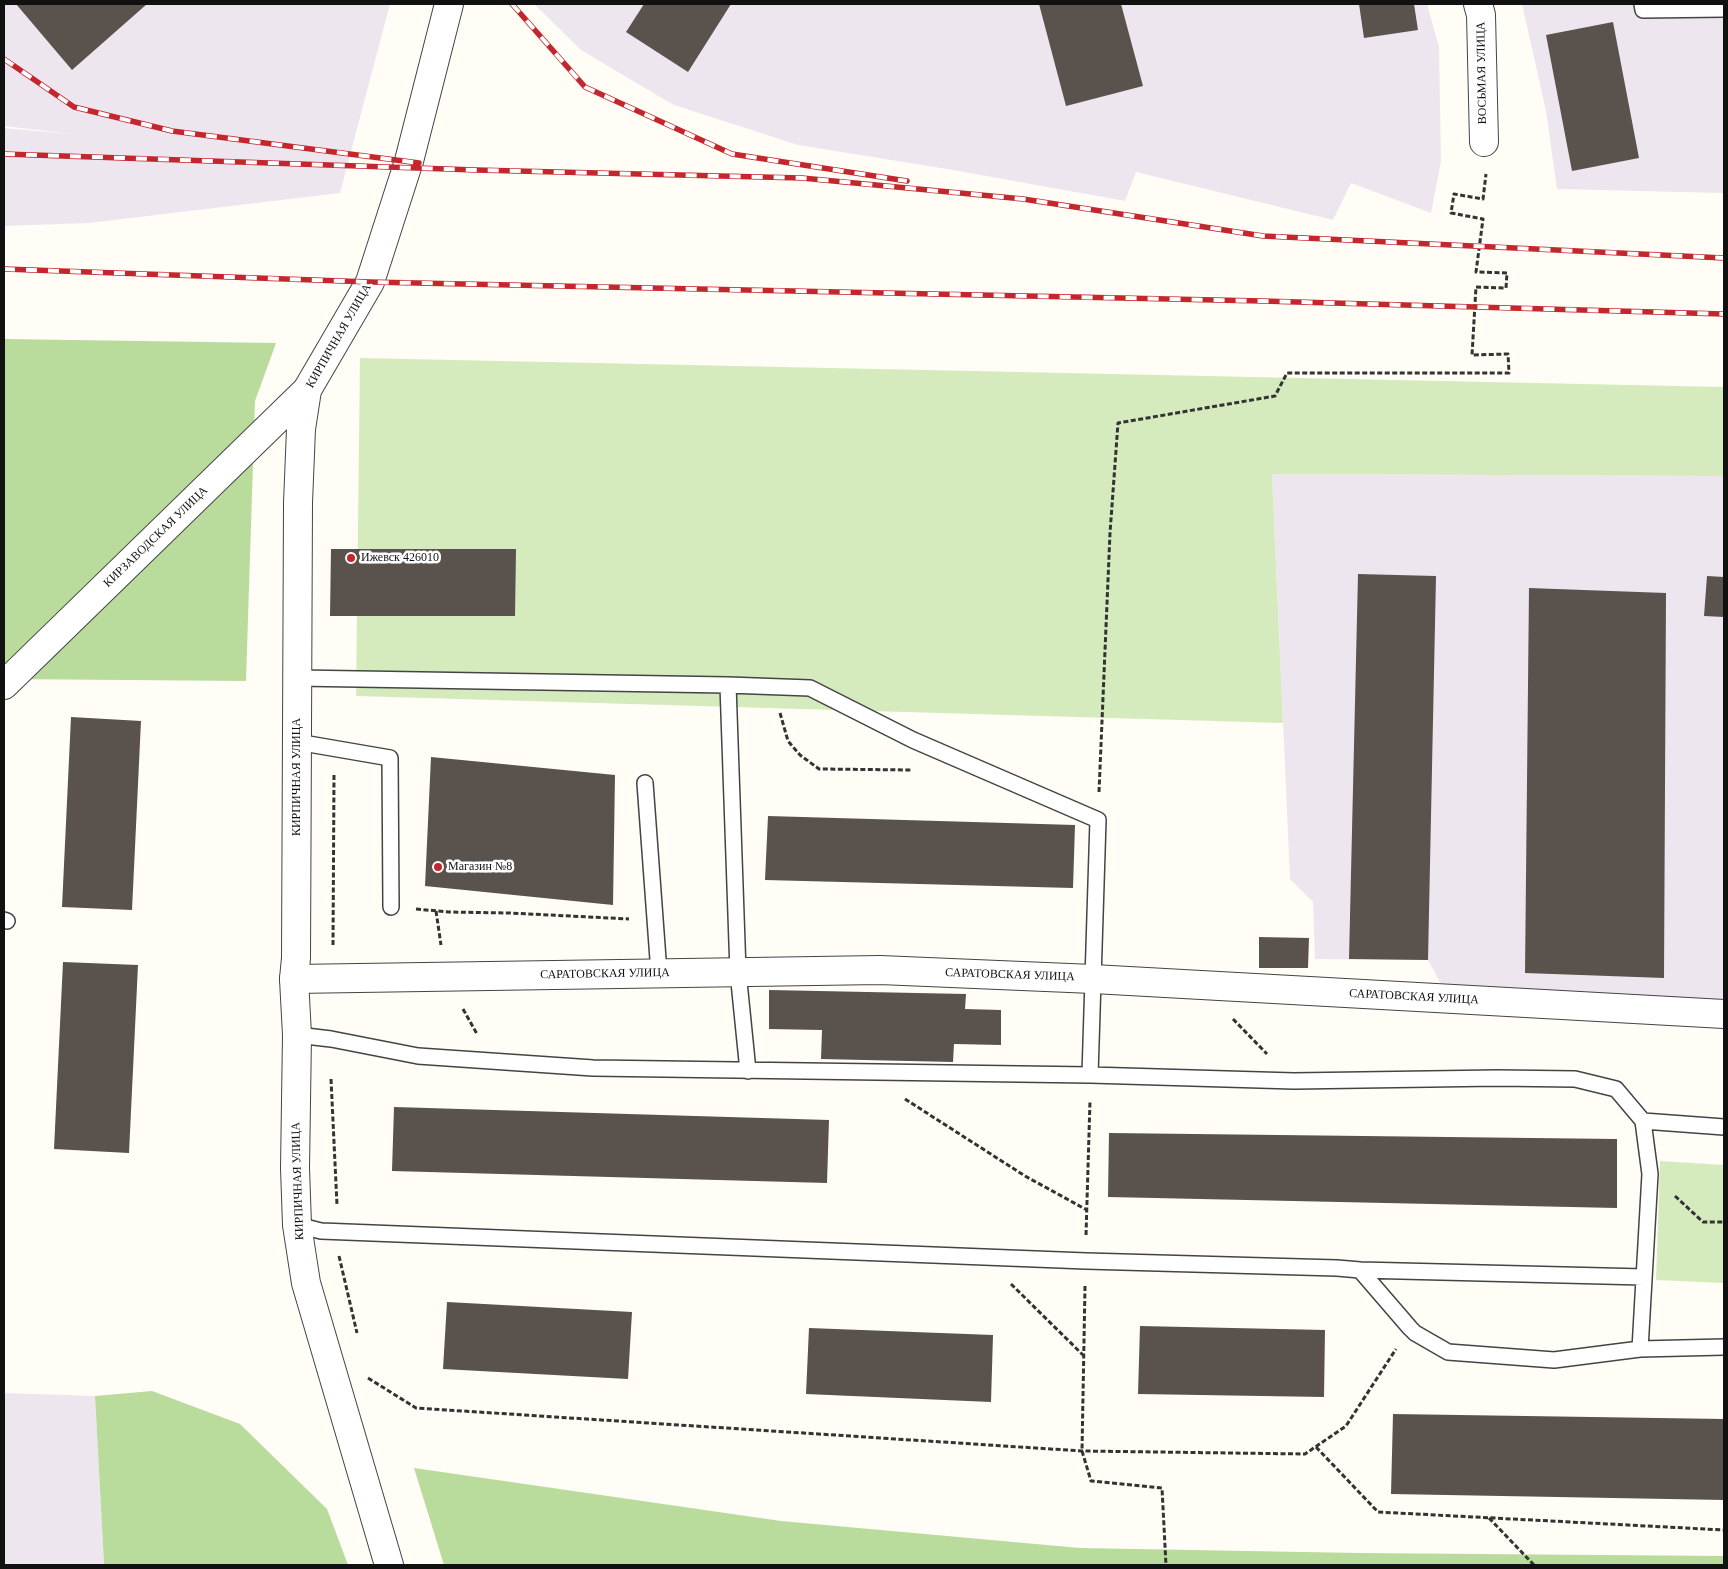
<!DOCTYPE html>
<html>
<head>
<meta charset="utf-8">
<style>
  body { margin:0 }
  #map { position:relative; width:1728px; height:1569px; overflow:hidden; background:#fffdf5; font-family:"Times New Roman",serif }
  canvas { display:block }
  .frame { position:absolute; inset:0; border:5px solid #111; pointer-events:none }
</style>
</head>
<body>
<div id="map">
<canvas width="1728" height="1569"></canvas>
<div class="frame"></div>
</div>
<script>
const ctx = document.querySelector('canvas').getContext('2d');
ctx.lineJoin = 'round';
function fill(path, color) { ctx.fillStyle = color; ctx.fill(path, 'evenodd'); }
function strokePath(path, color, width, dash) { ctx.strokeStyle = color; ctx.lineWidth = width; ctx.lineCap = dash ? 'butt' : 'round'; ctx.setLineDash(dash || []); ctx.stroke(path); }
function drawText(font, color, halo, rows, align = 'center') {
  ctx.font = font + ' "Times New Roman",serif'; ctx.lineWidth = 5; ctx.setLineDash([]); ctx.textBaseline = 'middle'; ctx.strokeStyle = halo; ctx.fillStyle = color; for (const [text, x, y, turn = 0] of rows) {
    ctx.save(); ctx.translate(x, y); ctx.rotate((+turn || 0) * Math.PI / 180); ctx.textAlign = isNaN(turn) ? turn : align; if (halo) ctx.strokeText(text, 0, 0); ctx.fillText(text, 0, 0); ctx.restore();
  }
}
fill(new Path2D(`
  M4,4H390L340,193L89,223L4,226V128L71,134L4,126Z
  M534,4H1427L1439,47L1441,161L1431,213L1351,183L1333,220L1136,172L1125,201L953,170L798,145L674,105L665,100L581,50Z
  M1522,4H1724V193L1557,189L1546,111Z
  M1272,474L1724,476V1004L1447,995L1428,960L1315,959L1313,902L1290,879Z
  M4,1393L95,1396L104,1565H4Z`), '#eee6ef');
fill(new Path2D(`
  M360,358L1724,387V476L1272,474L1283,723L356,696Z
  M1660,1161L1724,1165V1283L1656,1280Z`), '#d5ebbd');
fill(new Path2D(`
  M4,339L276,343L255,401L246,681L4,679Z
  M152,1391L240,1424L327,1509L348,1565H104L95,1396Z
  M414,1468L781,1521L1080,1548L1359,1553L1724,1556V1565H444Z`), '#b9dc9c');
fill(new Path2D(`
  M16,4H147L72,70Z
  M644,4H731L688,72L626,32Z
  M1039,4H1121L1143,86L1066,106Z
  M1359,4H1414L1418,30L1364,38Z
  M1613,22L1639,158L1572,171L1546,35Z
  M331,549H516L515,616H330Z
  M1358,574L1436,576L1428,960L1349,959Z
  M1707,576L1724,577V617L1704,616Z
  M1529,588L1666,593L1664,978L1525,973Z
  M71,717L141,721L132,910L62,907Z
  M431,757L615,775L613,905L425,886Z
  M768,816L1075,825L1073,888L765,880Z
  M1259,937L1309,938L1308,968H1259Z
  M63,962L138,965L129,1153L54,1149Z
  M769,990L966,994L965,1009L1001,1010V1045L954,1044L953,1062L821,1059L822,1030L769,1029Z
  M394,1107L829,1120L827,1183L392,1171Z
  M1109,1133L1617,1139V1208L1108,1197Z
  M447,1302L632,1312L628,1379L443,1369Z
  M1140,1326L1325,1330L1324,1397L1138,1394Z
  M809,1328L993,1335L991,1402L806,1394Z
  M1393,1414L1724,1419V1500L1391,1494Z`), '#5a524d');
const service = new Path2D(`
  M1642,4L1643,10L1724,9
  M297,678L728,685
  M297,742L390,758L391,907
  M645,783L659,973
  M4,920L7,921
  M297,1035L331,1039L418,1056L593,1068L1090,1075L1294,1081L1497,1078L1575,1079L1616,1089L1643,1121L1724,1127
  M748,1071L738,972L728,685L810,688L913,740L1098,820L1090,1075
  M297,1225L321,1231L1086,1261L1337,1268L1360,1270L1410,1328L1415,1333L1448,1352L1554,1360L1640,1349L1724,1347
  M1360,1270L1644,1277
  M1640,1349L1650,1174L1643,1121`);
const minor = new Path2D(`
  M1478,4L1481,15L1484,142
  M4,685L307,390
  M294,979L880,970L1093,979L1724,1014`);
const tertiary = new Path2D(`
  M389,1565L306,1283L297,1225L295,1168L297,1035L294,979L296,958L298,503L301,429L307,390L370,282L409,161L449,4`);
strokePath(service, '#444', 18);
strokePath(minor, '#444', 30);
strokePath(tertiary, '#444', 30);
strokePath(new Path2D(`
  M780,713L788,741L800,755L819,769L912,770
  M1099,792L1110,533L1118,423L1275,396L1287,373H1509L1508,354L1472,355L1476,287L1506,288L1507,273L1476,272L1483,219L1451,213L1454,194L1483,199L1486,174
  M416,909L449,912L510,913L629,919
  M436,911L441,945
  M333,945L334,774
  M463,1009L477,1034
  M1233,1019L1267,1054
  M331,1079L337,1205
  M905,1099L1025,1176L1087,1210
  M1675,1196L1703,1222H1724
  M1086,1235L1090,1101
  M339,1256L357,1333
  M1011,1284L1083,1355
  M1085,1286L1082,1451L1091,1481L1162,1488L1166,1565
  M368,1378L416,1408L1082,1451L1305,1454L1346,1426L1396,1349
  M1316,1447L1378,1512L1724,1530
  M1489,1518L1534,1565`), '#333', 3, [5, 2.5]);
strokePath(service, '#fff', 15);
strokePath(minor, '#fff', 28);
strokePath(tertiary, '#fff', 28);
const rail = new Path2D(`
  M512,4L585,87L732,154L907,181
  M4,59L74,107L172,131L419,163
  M4,154L476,170L802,178L1023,199L1263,236L1724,258
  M4,269L370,282L1262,301L1724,314`);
strokePath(rail, '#c4262e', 5.5);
strokePath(rail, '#fff', 4, [11]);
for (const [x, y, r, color] of [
  [351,558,5,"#c4262e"],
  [438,867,5,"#c4262e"]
]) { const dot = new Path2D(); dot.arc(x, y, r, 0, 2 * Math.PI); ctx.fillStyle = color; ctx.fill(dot); strokePath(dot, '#fff', 2); }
drawText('12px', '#111', '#fff', [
  ["ВОСЬМАЯ УЛИЦА",1482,73,-91],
  ["КИРПИЧНАЯ УЛИЦА",339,336,-60],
  ["КИРЗАВОДСКАЯ УЛИЦА",156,537,-44],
  ["КИРПИЧНАЯ УЛИЦА",297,777,-90],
  ["САРАТОВСКАЯ УЛИЦА",605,974,-1],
  ["САРАТОВСКАЯ УЛИЦА",1010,975,2],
  ["САРАТОВСКАЯ УЛИЦА",1414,997,3],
  ["КИРПИЧНАЯ УЛИЦА",298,1181,-92]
]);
drawText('12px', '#111', '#fff', [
  ["Ижевск 426010",361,558],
  ["Магазин №8",448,867]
], 'left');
</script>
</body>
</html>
